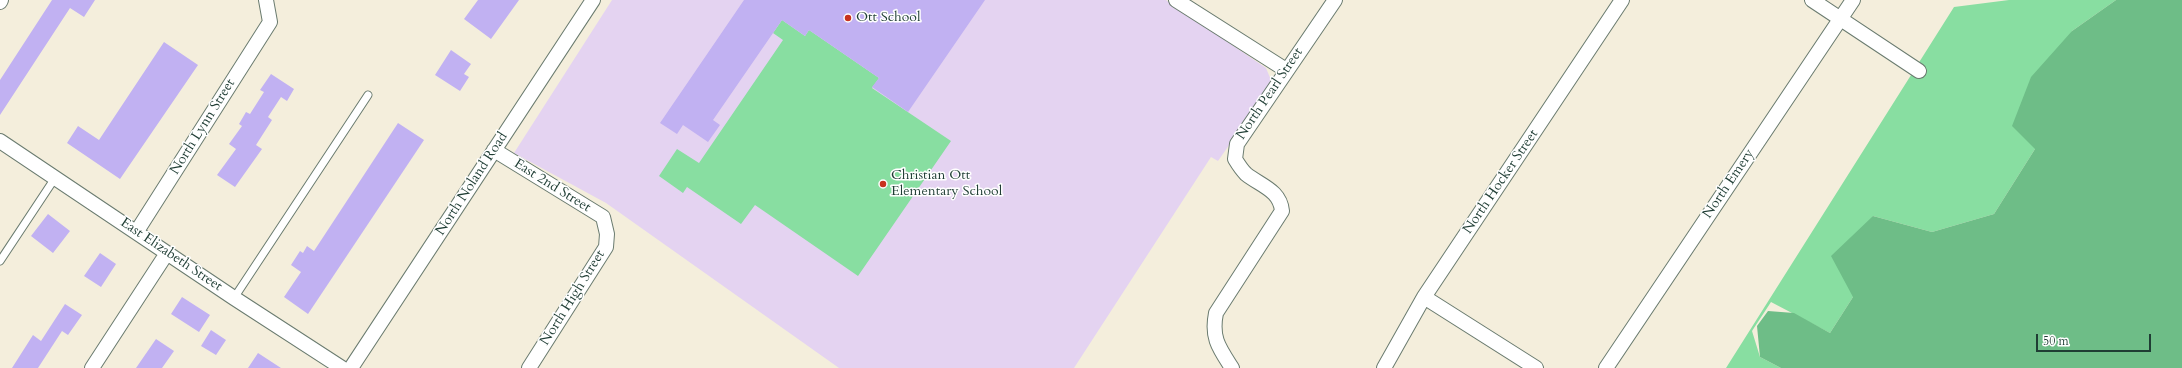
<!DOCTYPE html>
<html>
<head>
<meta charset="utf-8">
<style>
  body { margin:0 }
  #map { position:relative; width:2182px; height:368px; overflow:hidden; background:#f4eedc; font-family:Cardo,serif }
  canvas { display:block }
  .scale { position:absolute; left:2036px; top:334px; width:115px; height:18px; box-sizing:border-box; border:2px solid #1f3d34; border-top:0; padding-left:5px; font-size:12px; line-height:14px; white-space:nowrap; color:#1f3d34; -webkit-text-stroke:3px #fff; paint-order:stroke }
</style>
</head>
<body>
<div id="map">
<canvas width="2182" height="368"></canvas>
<div class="scale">50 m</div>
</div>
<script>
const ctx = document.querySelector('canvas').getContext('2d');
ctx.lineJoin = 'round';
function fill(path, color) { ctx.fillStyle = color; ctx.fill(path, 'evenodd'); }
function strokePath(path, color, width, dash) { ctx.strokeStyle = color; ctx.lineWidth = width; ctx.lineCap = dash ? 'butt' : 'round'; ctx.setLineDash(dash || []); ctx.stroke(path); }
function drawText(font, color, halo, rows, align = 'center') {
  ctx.font = font + ' Cardo,serif'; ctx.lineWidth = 3; ctx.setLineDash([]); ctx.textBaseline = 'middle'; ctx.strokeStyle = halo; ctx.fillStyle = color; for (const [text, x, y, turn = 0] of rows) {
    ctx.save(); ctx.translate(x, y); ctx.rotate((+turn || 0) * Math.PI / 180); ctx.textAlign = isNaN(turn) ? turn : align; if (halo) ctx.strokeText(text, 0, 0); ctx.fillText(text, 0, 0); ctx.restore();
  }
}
fill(new Path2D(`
  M612,0H1166L1266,68L1271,80L1266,92L1218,161L1211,157L1074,368H839L606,203L514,153Z`), '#e4d3f1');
fill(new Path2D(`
  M2009,0H2116L2072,31L2035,149L1994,214L1932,232L1873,216L1853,297L1830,333L1771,302L1752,331L1760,357L1781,368H1726L1954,7Z
  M782,20L805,36L809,30L879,78L872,88L951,141L858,276L755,205L741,224L687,187L683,193L659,176L677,149L699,163L783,40L773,33Z`), '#88dea1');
fill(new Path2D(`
  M2116,0H2182V368H1781L1760,357L1757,326L1768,311L1794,313L1830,333L1853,297L1831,256L1873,216L1932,232L1994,214L2035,149L2012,126L2031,77L2072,31Z`), '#6ebd87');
fill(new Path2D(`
  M52,0H95L84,17L70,8L0,115V80Z
  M478,0H519L491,39L464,19Z
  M744,0H985L908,112L872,87L879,78L809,30L805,36L782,20L713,120L720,125L708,142L683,125L677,134L660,123Z
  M164,42L198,65L120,179L67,143L78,126L99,140Z
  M451,50L471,64L464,74L469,77L460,91L435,75Z
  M271,74L294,89L287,101L281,97L268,117L272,120L256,145L262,149L235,187L217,175L236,149L229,144L242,126L239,124L246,112L250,114L264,92L260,90Z
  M398,123L424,140L308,314L284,297L301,272L291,265L300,251L303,253L307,246L314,251Z
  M48,214L70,231L53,253L31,236Z
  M100,253L116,264L101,287L84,276Z
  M182,297L210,315L199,332L171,314Z
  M65,304L82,315L68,335L62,331L38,368H12L33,335L41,341Z
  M211,330L226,340L216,355L201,346Z
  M156,339L174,351L162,368H136Z
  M258,353L281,368H248Z`), '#c1b1f2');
const lane = new Path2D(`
  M0,261L55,178
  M234,298L368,95`);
const street = new Path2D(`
  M1176,0L1286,70
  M1812,0L1919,71
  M0,2L1,0
  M0,141L234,298L342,368
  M494,150L603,217L607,234L606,247L529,368
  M137,231L270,22L266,0
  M1424,297L1536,368
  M92,368L167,253
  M351,368L593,0
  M1232,368C1219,348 1211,338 1216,313L1282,211C1280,190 1261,186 1246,174C1242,170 1238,164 1235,159L1237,144L1335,0
  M1384,368L1424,297L1622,0
  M1606,368L1853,0`);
strokePath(lane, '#6a7b6f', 9);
strokePath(street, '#6a7b6f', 16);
strokePath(lane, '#fff', 7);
strokePath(street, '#fff', 14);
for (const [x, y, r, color] of [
  [848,18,4,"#c8321e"],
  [883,184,4,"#c8321e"]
]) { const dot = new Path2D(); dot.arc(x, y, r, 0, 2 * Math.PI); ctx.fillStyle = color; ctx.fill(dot); strokePath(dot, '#fff', 1.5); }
drawText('14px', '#1f3d34', '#fff', [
  ["Ott School",856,18],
  ["Christian Ott",891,176],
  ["Elementary School",891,192]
], 'left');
drawText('14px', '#1f3d34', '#fff', [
  ["North Pearl Street",1270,94,-56],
  ["North Lynn Street",203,127,-58],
  ["North Hocker Street",1501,182,-56],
  ["North Noland Road",472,184,-57],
  ["North Emery",1729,184,-56],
  ["East 2nd Street",552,186,32],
  ["East Elizabeth Street",171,255,34],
  ["North High Street",573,298,-58]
]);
</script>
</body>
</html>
